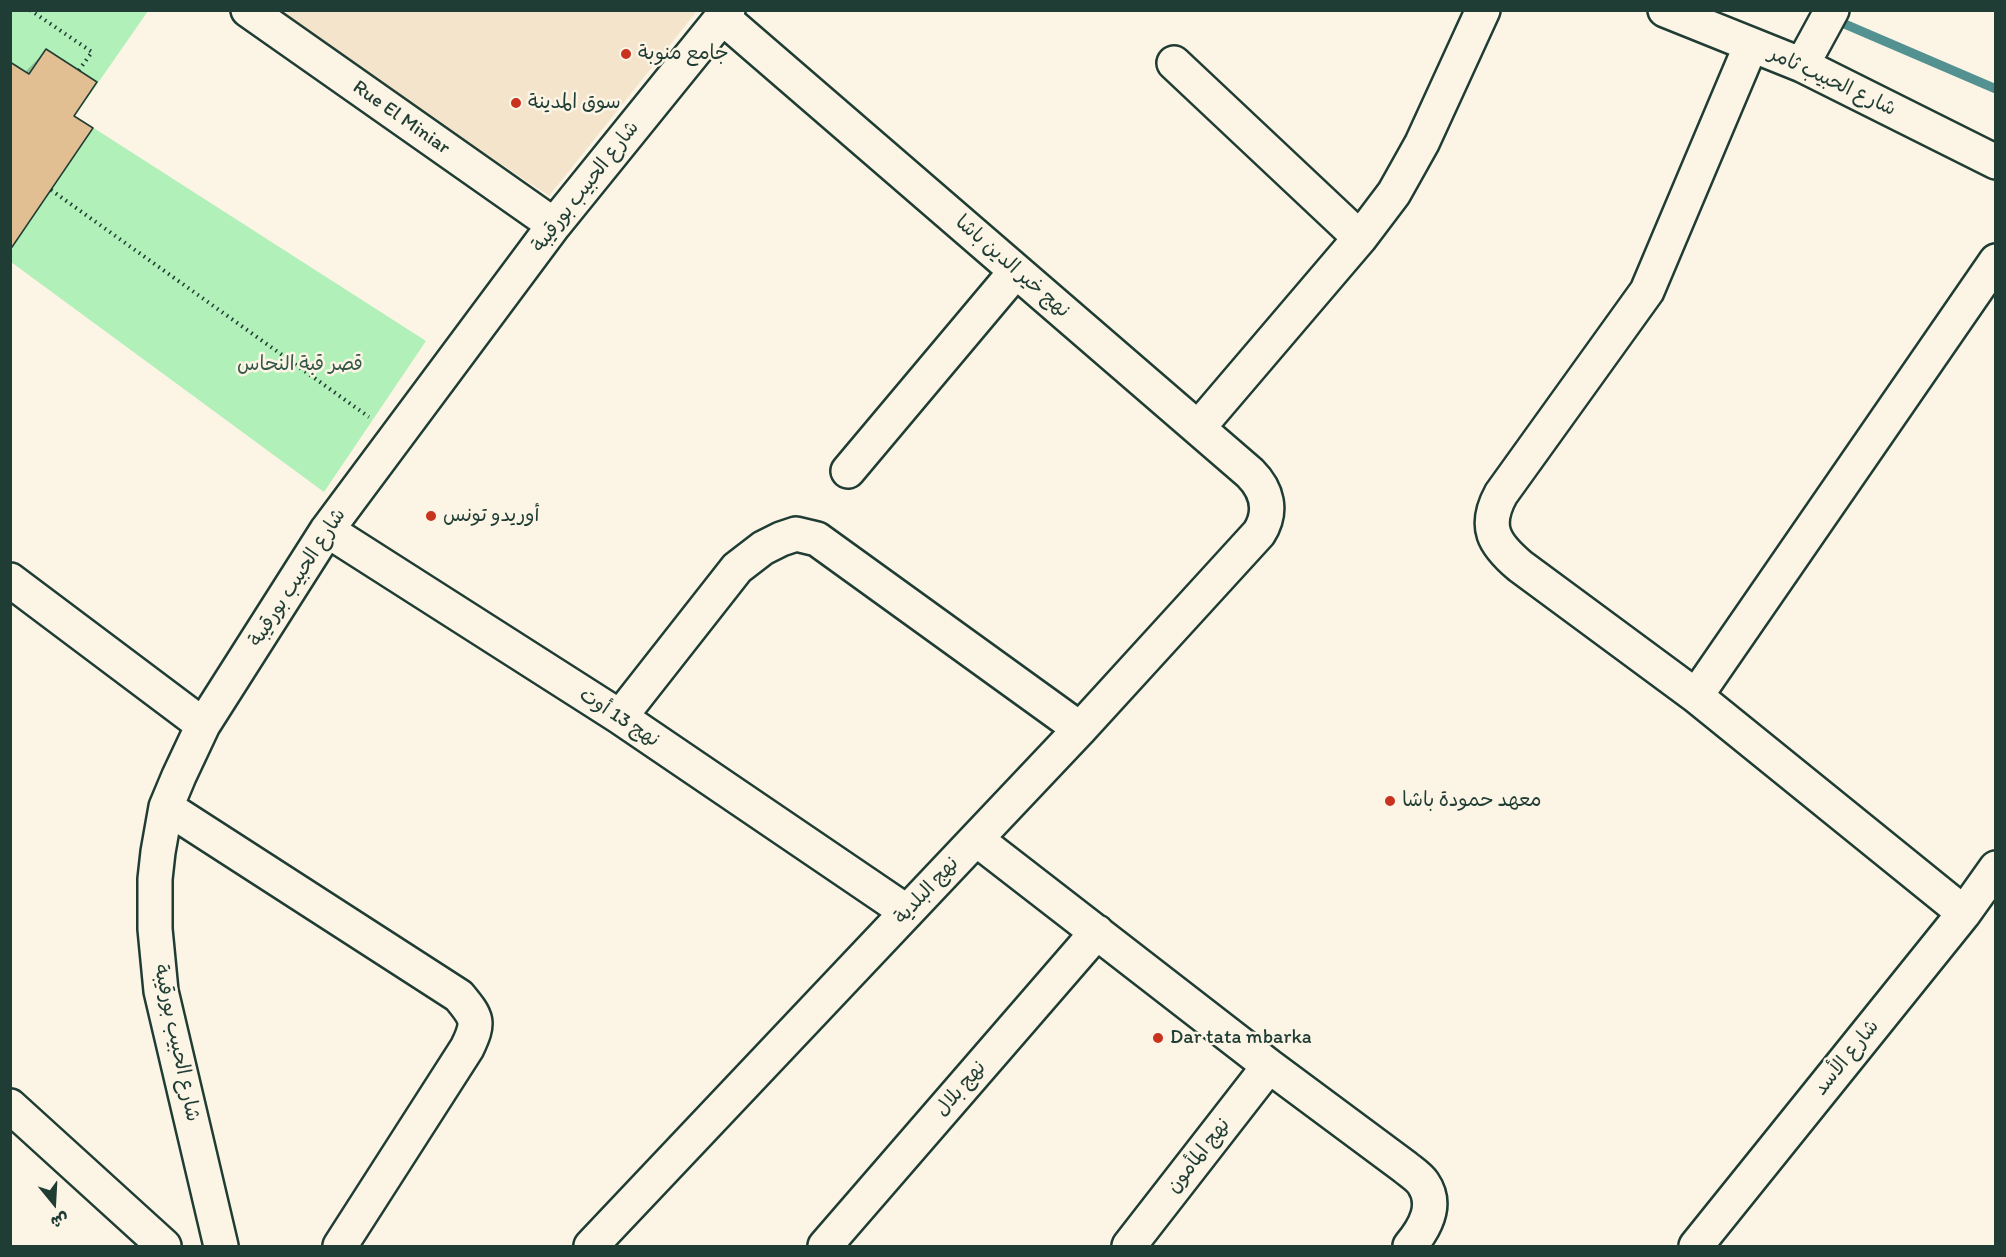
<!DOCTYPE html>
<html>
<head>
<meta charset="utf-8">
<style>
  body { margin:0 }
  #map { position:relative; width:2006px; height:1257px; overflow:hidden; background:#fcf5e5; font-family:Itim,"Playpen Sans Arabic",sans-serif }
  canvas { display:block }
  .frame { position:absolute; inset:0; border:12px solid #1f3d34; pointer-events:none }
  .north { position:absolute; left:24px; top:1173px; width:60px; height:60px; -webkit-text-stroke:4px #fcf5e5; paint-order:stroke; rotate:162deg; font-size:16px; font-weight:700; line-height:24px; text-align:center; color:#1f3d34 }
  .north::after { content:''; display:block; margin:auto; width:21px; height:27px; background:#1f3d34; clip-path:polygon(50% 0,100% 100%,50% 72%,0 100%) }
</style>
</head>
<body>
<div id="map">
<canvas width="2006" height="1257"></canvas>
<div class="frame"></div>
<div class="north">ش</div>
</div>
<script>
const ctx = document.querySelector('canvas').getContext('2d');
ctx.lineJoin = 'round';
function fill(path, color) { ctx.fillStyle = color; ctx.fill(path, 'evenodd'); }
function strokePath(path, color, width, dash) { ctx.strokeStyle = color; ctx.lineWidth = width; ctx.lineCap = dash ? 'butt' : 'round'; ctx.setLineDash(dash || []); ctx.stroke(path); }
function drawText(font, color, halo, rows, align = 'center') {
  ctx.font = font + ' Itim,"Playpen Sans Arabic",sans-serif'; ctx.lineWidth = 5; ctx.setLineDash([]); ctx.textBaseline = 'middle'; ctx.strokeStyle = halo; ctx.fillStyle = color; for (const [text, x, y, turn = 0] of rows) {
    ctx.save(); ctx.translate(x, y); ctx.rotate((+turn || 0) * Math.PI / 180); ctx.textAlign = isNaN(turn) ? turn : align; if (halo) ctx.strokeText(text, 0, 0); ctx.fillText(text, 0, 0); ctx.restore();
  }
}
fill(new Path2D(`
  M271,11H697L549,196Z`), '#f4e4cc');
fill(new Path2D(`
  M11,11H148L75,116L426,341L324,492L11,262Z`), '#b1f0b8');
fill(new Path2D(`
  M46,51L72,116L24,73Z`), '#0003');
strokePath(new Path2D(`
  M1833,19L1996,89`), '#549291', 9);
const building = new Path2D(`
  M46,49L97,82L74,116L93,128L10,250V62L29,74Z`);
fill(building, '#e2be93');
strokePath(building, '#1f3d34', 1.5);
const minor = new Path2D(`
  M248,10L554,225
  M1665,10L1802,65L1996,162
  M1751,45L1647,291L1501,494C1483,527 1494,544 1520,566L1696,696L1964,913
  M1174,63L1360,238
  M1802,65L1832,10
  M1198,428L1360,238L1394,193L1422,143L1483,10
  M848,471L1016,271
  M327,530L620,717L907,912
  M10,580L203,725
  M1696,696L1996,261
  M620,717L737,568L763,548L781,539L796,534L817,539L1080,729
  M166,807L459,996C477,1018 480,1021 467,1048L340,1246
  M976,839L1269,1066L1405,1167C1411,1172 1419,1177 1423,1183C1438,1205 1425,1228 1410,1246
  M10,1106L164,1246
  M221,1246L161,991L155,929V879L158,852L166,807L179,776L203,725L327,530L554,225L728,10
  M591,1246L1080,729L1259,533C1273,511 1267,490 1250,473L722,17
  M825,1246L1097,932
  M1129,1246L1269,1066
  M1696,1246L1964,913L1996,868`);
strokePath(minor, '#1f3d34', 38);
strokePath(new Path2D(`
  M30,10L92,52L79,70
  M51,190L369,417`), '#1f3d34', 4, [1.5, 4.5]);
strokePath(minor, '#fcf5e5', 33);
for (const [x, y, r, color] of [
  [626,54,6,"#c8321e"],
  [516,103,6,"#c8321e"],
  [431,516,6,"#c8321e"],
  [1390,801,6,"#c8321e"],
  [1158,1038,6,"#c8321e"]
]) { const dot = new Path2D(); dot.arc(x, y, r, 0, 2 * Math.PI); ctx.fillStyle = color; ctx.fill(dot); strokePath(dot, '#fcf5e5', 2); }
drawText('20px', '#1f3d34', '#fcf5e5', [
  ["جامع منوبة",638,54],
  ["سوق المدينة",528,103],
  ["أوريدو تونس",443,516],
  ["معهد حمودة باشا",1402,801],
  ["Dar tata mbarka",1170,1038]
], 'left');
drawText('20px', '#1f3d34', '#fcf5e5', [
  ["شارع الحبيب ثامر",1832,82,25],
  ["Rue El Miniar",401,118,35],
  ["شارع الحبيب بورقيبة",586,187,-52],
  ["نهج خير الدين باشا",1012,267,41],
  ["شارع الحبيب بورقيبة",298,578,-57],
  ["نهج 13 أوت",619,718,33],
  ["نهج البلدية",927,891,-47],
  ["شارع الحبيب بورقيبة",176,1043,78],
  ["شارع الأسد",1847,1058,-51],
  ["نهج بلال",961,1089,-49],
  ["نهج المأمون",1199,1156,-52]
]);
drawText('20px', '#355848', '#fcf5e5', [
  ["قصر قبة النحاس",300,365]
]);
</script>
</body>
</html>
